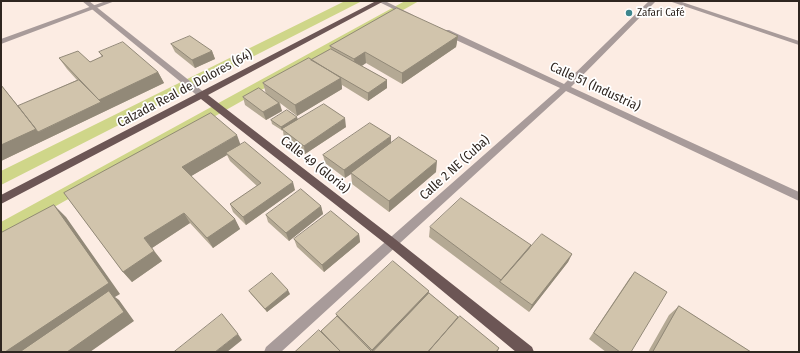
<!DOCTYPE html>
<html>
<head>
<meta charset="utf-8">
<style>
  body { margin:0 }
  #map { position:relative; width:800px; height:353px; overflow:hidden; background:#fcece3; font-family:"Fira Sans Condensed",sans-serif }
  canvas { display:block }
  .frame { position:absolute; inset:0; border:2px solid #2f2620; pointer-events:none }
</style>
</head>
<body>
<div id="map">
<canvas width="800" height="353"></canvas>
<div class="frame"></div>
</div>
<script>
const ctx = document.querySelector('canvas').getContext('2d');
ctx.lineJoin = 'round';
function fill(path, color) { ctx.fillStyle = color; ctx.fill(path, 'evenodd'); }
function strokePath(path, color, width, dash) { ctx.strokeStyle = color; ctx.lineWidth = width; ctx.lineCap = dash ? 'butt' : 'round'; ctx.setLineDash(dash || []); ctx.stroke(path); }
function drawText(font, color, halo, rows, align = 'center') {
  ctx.font = font + ' "Fira Sans Condensed",sans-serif'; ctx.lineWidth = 3.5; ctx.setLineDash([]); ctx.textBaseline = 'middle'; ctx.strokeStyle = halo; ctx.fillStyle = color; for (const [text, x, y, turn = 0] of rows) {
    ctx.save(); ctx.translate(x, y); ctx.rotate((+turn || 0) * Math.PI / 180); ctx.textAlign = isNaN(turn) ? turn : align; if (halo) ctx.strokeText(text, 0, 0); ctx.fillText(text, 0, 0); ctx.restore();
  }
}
fill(new Path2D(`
  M345,1H362L1,185V171Z
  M405,1H419L1,237V222Z`), '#cfd689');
fill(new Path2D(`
  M106,1H115L1,44V39Z
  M377,1H385L413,15L408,16Z
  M649,1H656L571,87L799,192V201L566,91L281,352H264L266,347L560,88L443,34V30H449L564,84Z
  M669,1H679L799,41V45Z`), '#a89b9a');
fill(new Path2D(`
  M82,1H89L205,93V97H199Z`), '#a89b9a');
fill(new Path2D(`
  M376,1H384L208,95L395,239L532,347L534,352H516L387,245L201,99L1,204V195Z`), '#6c5655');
fill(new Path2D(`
  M458,36L456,47L402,84L366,63L362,66L387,80V88L368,101L342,85V89L297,116L280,103L282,111L266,120L245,105L243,97L266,94L263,83L311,60L331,49L330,46Z
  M171,44L212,51L215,59L195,68L175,52Z
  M99,52L158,72L164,83L1,161V85L18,106L77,80L67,69L59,58L90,62L102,57Z
  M297,117L298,120L346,127L305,154L284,138L283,131L272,124L271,120Z
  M391,143L436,172L389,212L352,184L351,174L345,178L325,163L323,155Z
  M241,145L295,190L246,225L233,212L230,204L257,186L230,161L227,155L191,176L235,219L240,229L213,248L190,223L152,248L162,261L132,282L123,272L64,193Z
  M321,206L323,214L289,241L268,222L266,215Z
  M430,227L531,245L530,248L572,254L568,262L529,312L429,237Z
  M359,234L360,242L324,272L297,247L294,239Z
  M635,272L631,352H606L589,339L629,279Z
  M249,291L290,294L267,312L251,294Z
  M429,293L458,317L499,348L498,351L295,352L321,331L337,317L336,314Z
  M679,306L751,352H648L669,315Z`), '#b4a994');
fill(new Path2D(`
  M458,36L456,47L402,84V73Z
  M212,51L215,59L195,68L192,60Z
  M365,52L366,63L355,70L354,59Z
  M158,72L164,83L1,161V85L39,132L101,102L99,100Z
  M341,78L342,89L297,116L295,105Z
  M387,80V88L368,101V93Z
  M279,103L282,111L266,120L263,112Z
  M297,117L298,122L282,129V131L281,127Z
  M345,118L346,127L305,154L304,146Z
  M237,135L241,146L226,153L227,155L188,178L182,167Z
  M391,136V144L351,173V174L345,178L344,170Z
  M437,161L436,172L389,212V201Z
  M293,182L295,190L246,225L243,217Z
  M54,205L66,217L120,294L115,297L119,300L134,321L90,352H5Z
  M321,206L323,214L289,241L286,233Z
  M184,213L190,223L152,248L144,238Z
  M235,219L240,229L213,248L207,238Z
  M359,234L360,242L324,272L322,265Z
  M531,245L527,255L500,282L501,280Z
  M154,251L162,261L132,282L123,272Z
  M572,254L568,262L529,312L532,305Z
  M288,290L290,294L267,312L265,309Z
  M429,291L428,300L372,352V350Z
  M238,334L242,340L227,352H215Z`), '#928978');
const building = new Path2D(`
  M397,8L458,36L402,73L365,52L354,59L330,46Z
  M190,36L212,51L192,60L171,44Z
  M123,42L158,72L99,100L59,58L78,51L90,62L103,56L99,52Z
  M331,49L387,80L368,93L311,60Z
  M309,58L341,78L295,105L263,83Z
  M79,80L101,102L38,132L18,106Z
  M1,85L36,129L1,145Z
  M259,88L279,103L263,112L243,97Z
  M324,104L345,118L304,146L282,129Z
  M287,110L297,117L281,127L271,120Z
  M211,113L237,135L182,167L235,219L207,238L184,213L144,238L154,251L123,272L64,193Z
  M370,123L391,136L344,170L323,155Z
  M399,137L437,161L389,201L351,173Z
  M245,142L293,182L243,217L230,204L261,183L226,153Z
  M301,189L321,206L286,233L266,215Z
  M461,198L531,245L501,280L430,227Z
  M54,205L109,283L5,352H1V233Z
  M331,211L359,234L322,265L294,239Z
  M542,234L572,254L532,305L500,282Z
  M393,261L429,291L372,350L336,314Z
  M635,272L667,292L631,352H620L594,333Z
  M272,273L288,290L265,309L249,291Z
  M109,291L124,312L67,352H20Z
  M429,293L458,317L428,352H341L321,331L337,316L372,352Z
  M679,306L751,352H653Z
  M222,314L238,334L215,352H174Z
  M460,316L499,348L496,352H428Z
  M319,330L341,352H295Z`);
fill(building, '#d1c4ac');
strokePath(building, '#928978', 1);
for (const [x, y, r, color] of [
  [629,13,4,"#3e868d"]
]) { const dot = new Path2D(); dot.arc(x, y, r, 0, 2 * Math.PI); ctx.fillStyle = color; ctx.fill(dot); strokePath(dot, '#fff', 1.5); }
drawText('11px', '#2f2620', '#fff', [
  ["Zafari Café",637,13]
], 'left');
drawText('13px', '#2f2620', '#fff', [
  ["Calle 51 (Industria)",595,87,25],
  ["Calzada Real de Dolores (64)",185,89,-28],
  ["Calle 49 (Gloria)",315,165,38],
  ["Calle 2 NE (Cuba)",455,168,-42]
]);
</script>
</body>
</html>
